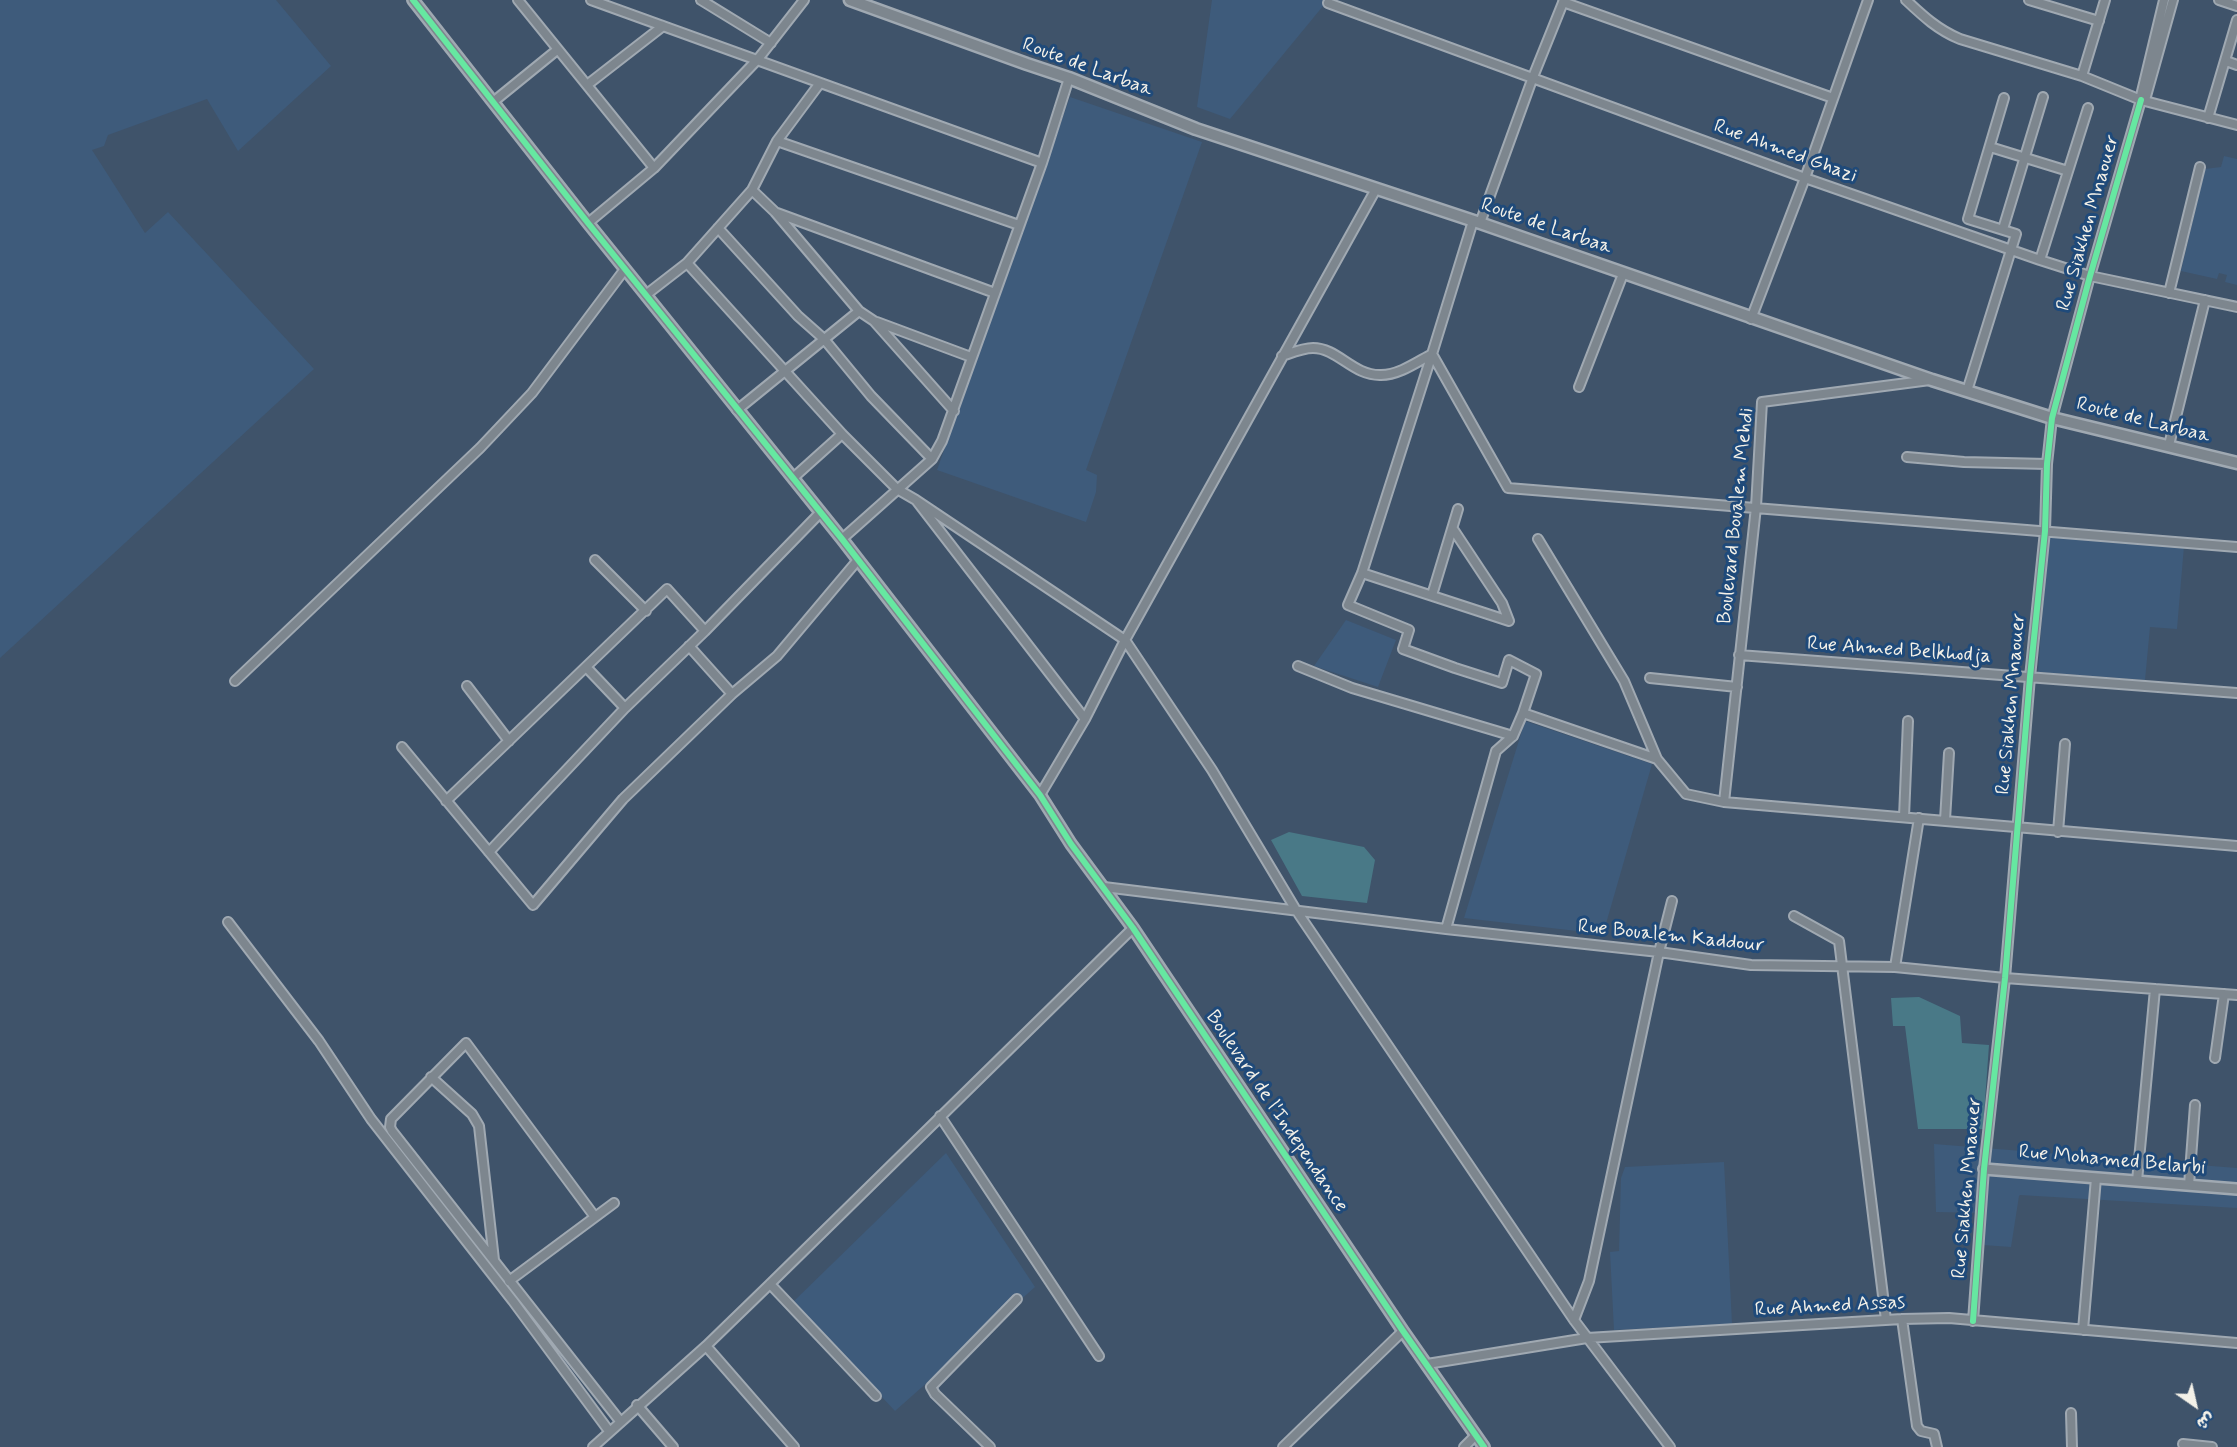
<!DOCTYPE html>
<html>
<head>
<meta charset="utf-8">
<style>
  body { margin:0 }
  #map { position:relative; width:2237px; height:1447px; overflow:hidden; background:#3f536a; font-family:Mynerve,"Playpen Sans Arabic",sans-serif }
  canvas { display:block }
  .north { position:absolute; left:2165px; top:1375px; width:60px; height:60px; -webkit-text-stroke:4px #1f4a7a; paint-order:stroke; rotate:146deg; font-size:16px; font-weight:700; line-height:24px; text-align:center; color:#f4f1e8 }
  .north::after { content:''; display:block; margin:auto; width:21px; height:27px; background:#f4f1e8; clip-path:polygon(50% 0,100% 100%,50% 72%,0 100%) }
</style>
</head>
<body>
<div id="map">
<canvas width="2237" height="1447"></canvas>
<div class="north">ش</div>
</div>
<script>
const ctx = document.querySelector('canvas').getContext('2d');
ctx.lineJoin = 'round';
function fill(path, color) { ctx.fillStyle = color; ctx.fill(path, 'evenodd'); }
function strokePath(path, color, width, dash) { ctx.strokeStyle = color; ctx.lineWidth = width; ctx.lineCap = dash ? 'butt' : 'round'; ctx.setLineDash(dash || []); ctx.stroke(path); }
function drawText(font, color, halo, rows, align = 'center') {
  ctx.font = font + ' Mynerve,sans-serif'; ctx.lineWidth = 6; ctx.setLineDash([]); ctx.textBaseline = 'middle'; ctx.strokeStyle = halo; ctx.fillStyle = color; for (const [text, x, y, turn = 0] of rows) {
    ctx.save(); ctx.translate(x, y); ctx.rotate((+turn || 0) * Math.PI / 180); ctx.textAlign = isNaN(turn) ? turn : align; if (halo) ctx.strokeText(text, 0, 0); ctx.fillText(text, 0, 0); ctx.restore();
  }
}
fill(new Path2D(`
  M0,0H276L331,66L238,151L207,99L108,135L104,146L92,150L145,233L168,212L314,369L0,658Z
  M1212,0H1328L1230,119L1197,107Z
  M1070,97L1202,142L1086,470L1097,475L1096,492L1086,522L937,470Z
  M2224,156L2237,159V285L2225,282L2227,275L2219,273L2217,279L2181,271L2205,169L2221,167Z
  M2048,536L2184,546L2177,629L2150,627L2145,680L2038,672Z
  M1346,620L1396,640L1378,687L1314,666Z
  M1525,721L1652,764L1603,934L1464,918Z
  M1934,1144L2237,1168V1208L2020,1195L2019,1196L2011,1247L1983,1245L1984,1213L1936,1212Z
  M946,1153L1035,1287L895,1411L793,1302Z
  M1724,1162L1732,1324L1614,1330L1610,1252L1619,1251L1621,1178L1625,1167Z`), '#3e5b7b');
fill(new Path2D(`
  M1289,832L1364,847L1375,860L1367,903L1302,896L1271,840Z
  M1919,997L1960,1016L1962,1043L1989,1045L1983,1129H1918L1905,1026H1893L1891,998Z`), '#497987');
const minor = new Path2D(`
  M518,0L654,168
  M591,0L1042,163
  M701,0L771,43
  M1906,0C1923,16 1938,30 1960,39L2082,76L2141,100L2237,125
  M2029,0L2099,21
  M2219,0L2237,6
  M1563,2L1833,98
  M1328,3L1805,178L2040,260L2090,276L2237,307
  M2226,61L2237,65
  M2082,76L2105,0
  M587,85L663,26
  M2140,100L2164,0
  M2145,100L2173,0
  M493,102L557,50
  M2208,118L2237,20
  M777,141L1019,225
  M1990,147L2068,171
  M752,190L775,212L859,311L874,321L954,411
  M777,213L995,293
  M588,223L654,168L758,59L804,0
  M1480,223L1533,77L1564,0
  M718,228L798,316L824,339L871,396L932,459
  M2003,229L2043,97
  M2040,260L2088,108
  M687,263L842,434L897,489L916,500L1085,719
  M2169,293L2200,167
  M647,294L687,263L752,190L777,141L820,83
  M1751,319L1805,178L1868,0
  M877,322L971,357
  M1432,354L1508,488L2237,547
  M1432,354L1362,573L1348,605L1409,630L1403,649L1455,668L1502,683L1509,660L1536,674L1523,713
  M1282,356C1291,353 1303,348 1313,348C1338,348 1353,376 1381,375C1399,375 1417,362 1432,354L1473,221
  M1579,387L1623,274
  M1967,391L2016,234L1968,219L2004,98
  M737,410L859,311
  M2169,445L2205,300
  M1907,457L1964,462L2047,464
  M793,478L842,434
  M916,500L1125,640L1212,770L1296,910L1574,1320L1670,1447
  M842,539L932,459L942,441L1042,163L1069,78
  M1538,539L1624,681L1657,759L1686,794L1724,802L2237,846
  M595,560L646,611
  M1362,573L1509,621L1502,603L1453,529
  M1432,595L1458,509
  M689,646L732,694
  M1739,655L2237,693
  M1298,666L1352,688L1513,736
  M587,668L625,708
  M1650,678L1737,687
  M235,681L480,448L532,393L625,269
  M467,686L509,741
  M402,747L533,905L623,799L732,694L777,656L857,561
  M1040,795L1085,719L1125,640L1376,189
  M446,801L667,589L705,631
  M1724,802L1756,507L1762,402L1930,380
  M1904,817L1908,721
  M1945,820L1949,753
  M2058,832L2065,744
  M489,852L625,708L705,631L820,513
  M1104,887L1446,929L1659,952L1751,965L1895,967L2005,978L2237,995
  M1794,916L1839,941L1886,1320
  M228,922L319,1041L371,1119L513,1301L609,1431
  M1446,929L1496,751L1513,736L1523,713L1657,759
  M1895,967L1919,818
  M2215,1058L2224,994
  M431,1077L472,1114L479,1126L494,1260
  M940,1116L1099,1356
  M2137,1181L2155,989
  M2189,1185L2195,1105
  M595,1217L466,1043L391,1119L390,1127L392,1131L620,1421
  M509,1281L614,1203
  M770,1284L876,1396
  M1902,1319L1917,1426L1921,1431L1934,1434L1937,1447
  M1574,1320L1589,1281L1659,952L1672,901
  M1973,1321L1984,1169L2005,978L2030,677L2045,531L2047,464L2052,418L2090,276L2141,100
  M2083,1330L2096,1178
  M706,1346L794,1447
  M1427,1364L1587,1338L1902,1319L1949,1318L2237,1343
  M637,1405L673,1447
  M2071,1413L2072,1447
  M2183,1444L2212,1447
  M593,1447L706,1346L770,1284L1133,928
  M990,1447L935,1394L931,1387L1017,1299
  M1283,1447L1403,1331
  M1464,1447L1476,1435`);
const tertiary = new Path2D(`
  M413,0L588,223L842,539L1040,795L1071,844L1133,928L1403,1331L1484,1447
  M1984,1169L2237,1189`);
const secondary = new Path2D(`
  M850,0L1027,64L1069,78L1196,129L1480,223L1932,380L2052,418L2237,463`);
strokePath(minor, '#a0a9b2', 12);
strokePath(tertiary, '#a0a9b2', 14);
strokePath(secondary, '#a0a9b2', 15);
strokePath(minor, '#7d868e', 8);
strokePath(tertiary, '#7d868e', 9);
strokePath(secondary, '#7d868e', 10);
strokePath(new Path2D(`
  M413,0L588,223L842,539L1040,795L1071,844L1133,928L1403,1331L1484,1447
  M1973,1321L1984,1169L2005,978L2030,677L2045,531L2047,464L2052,418L2090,276L2141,100`), '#66e7a1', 6);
drawText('20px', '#f4f1e8', '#1f4a7a', [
  ["Route de Larbaa",1087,68,20],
  ["Rue Ahmed Ghazi",1785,152,20],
  ["Rue Siakhen Mnaouer",2089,223,-74],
  ["Route de Larbaa",1546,227,19],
  ["Route de Larbaa",2143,421,14],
  ["Boulevard Boualem Mehdi",1737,516,-84],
  ["Rue Ahmed Belkhodja",1899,651,4],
  ["Rue Siakhen Mnaouer",2012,704,-85],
  ["Rue Boualem Kaddour",1671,937,6],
  ["Boulevard de l'Independance",1276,1112,56],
  ["Rue Mohamed Belarbi",2112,1161,5],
  ["Rue Siakhen Mnaouer",1968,1188,-85],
  ["Rue Ahmed Assas",1830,1307,-3]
]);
</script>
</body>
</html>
